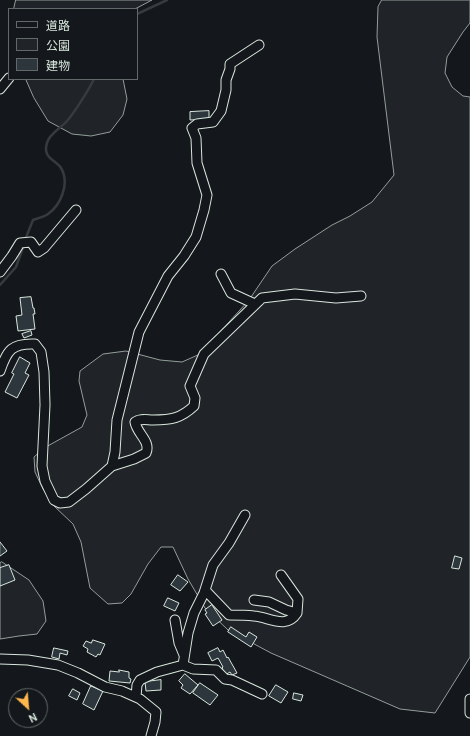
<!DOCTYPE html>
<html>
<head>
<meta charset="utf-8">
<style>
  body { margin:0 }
  #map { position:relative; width:470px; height:736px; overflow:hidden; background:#14181c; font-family:Cabin,"Noto Sans JP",sans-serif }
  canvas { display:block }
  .legend { position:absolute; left:8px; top:8px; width:130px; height:72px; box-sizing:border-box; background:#14181c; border:1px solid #626a69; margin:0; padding:5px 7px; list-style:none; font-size:12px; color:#d8e6dc }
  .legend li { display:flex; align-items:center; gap:8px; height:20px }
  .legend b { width:20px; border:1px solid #626a69 }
  .north { position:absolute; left:8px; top:688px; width:40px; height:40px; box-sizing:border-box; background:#14181c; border:1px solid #626a69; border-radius:50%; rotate:154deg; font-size:11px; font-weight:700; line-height:16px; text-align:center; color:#d8e6dc }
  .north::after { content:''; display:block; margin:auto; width:14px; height:18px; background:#ffb74d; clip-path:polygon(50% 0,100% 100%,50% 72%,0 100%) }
</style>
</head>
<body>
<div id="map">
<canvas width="470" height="736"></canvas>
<ul class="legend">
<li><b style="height:5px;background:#14181c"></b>道路</li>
<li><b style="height:11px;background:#202428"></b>公園</li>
<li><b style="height:11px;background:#2c363c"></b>建物</li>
</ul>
<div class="north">N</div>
</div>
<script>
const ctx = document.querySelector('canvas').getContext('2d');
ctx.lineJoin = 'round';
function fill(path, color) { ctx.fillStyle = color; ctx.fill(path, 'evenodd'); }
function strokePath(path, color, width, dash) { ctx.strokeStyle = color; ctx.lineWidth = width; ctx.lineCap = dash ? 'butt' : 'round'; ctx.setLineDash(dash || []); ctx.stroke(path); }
const green = new Path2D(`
  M16,0H152L135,9H14Z
  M382,0H470V23L463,32L447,57L445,73L452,87L463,96L470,97V657L435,713L400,709L271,653L228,630L205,608L188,579L173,547H161L148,564L131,594L122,603L108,604L90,588L81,542L73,524L54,506L43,489L35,472L34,457L44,448L82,427L87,415L79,381L80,371L103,354L126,351L160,360L182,362L200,354L249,300L272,266L295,249L332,225L350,216L372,202L394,175L377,37L378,7Z
  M26,79H123L127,99L123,115L110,132L91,136L72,134L48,121L34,98Z
  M2,562L29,580L43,601L46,621L37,634L19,636L0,639V563Z`);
fill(green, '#202428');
strokePath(green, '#939e99', 1);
strokePath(new Path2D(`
  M137,14L167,0
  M25,240L33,220C38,218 44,217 48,214C61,205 70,183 61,168C56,160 42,158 47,143C49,134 61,128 67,121C74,113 90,88 94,79
  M0,285L16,267L24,245`), '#363b3e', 2.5);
const building = new Path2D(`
  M209,111V119L190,120V112Z
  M31,297L33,308H34L35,314H33L35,329L18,331L16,316L22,315L20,298Z
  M31,331L32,335L24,338L22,334Z
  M20,357L30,363L25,373L29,375L17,398L5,392L14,374L12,373Z
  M0,542L7,551L0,556Z
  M455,556L462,558L459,569L452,568Z
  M9,565L15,580L0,586V568Z
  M178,575L188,582L180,591L171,585Z
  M168,598L179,603L175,611L164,606Z
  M212,605L222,620L213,626L205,614L207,613L205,610Z
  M231,627L246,637L249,632L257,637L251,647L228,632Z
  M93,640L105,644L100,655L98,654L96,657L87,652L88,649L83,646L86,641L91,643Z
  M54,648L68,651L67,655L60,653L59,659L52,657Z
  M218,648L220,652L223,650L227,658L228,657L237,673L232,675L230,672L225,675L222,668L223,667L218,658L212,661L208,653Z
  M119,670L129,672V678L131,679L130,683L109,681L110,671L119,672Z
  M185,674L198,685L190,694L181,688L183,685L179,681Z
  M161,680V690L146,691L145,682Z
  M200,683L218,695L210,705L193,693Z
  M276,685L288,692L281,703L269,696Z
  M91,686L103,691L94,710L83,704Z
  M73,689L80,693L77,700L69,696Z
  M294,693L303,695L301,701L293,699Z`);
fill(building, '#2c363c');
strokePath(building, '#d8e6dc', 1);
const minor = new Path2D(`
  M0,89L9,78
  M0,272L12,256L20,243L31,242L38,252L44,248L76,210
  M221,274L231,293L255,304
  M0,371C7,350 12,343 35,344L41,352L44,372L45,405L42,466L45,481L54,500L60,503L69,502L86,489L112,466L134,459L146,453C151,441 137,434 135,422C140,418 147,420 153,420C172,420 181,418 194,406L195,398L190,386L204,354L262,298L295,294L336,298L361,296
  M112,466L115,452L117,420L139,332L168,276L184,256L196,237L204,210L207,195L197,163L196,138L192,128L197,124L213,122L221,111L226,90V80L230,69V64L259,45
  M205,590L229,615C237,615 246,615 254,616C269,617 286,630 297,613L298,599L281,575
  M254,600L269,602L286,610L297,613
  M175,620L179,643L184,655
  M0,659L28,660L58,665L78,673L105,687L122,691L140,699L156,712L155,722L151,736
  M183,665L188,633L194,613L204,593L213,565L229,543L245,515
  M136,697L137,685L140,680L157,672L183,665L193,669L216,670L225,679L232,680L262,694
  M470,699V713`);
strokePath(minor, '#d8e6dc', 11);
strokePath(minor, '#14181c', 9);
</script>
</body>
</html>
